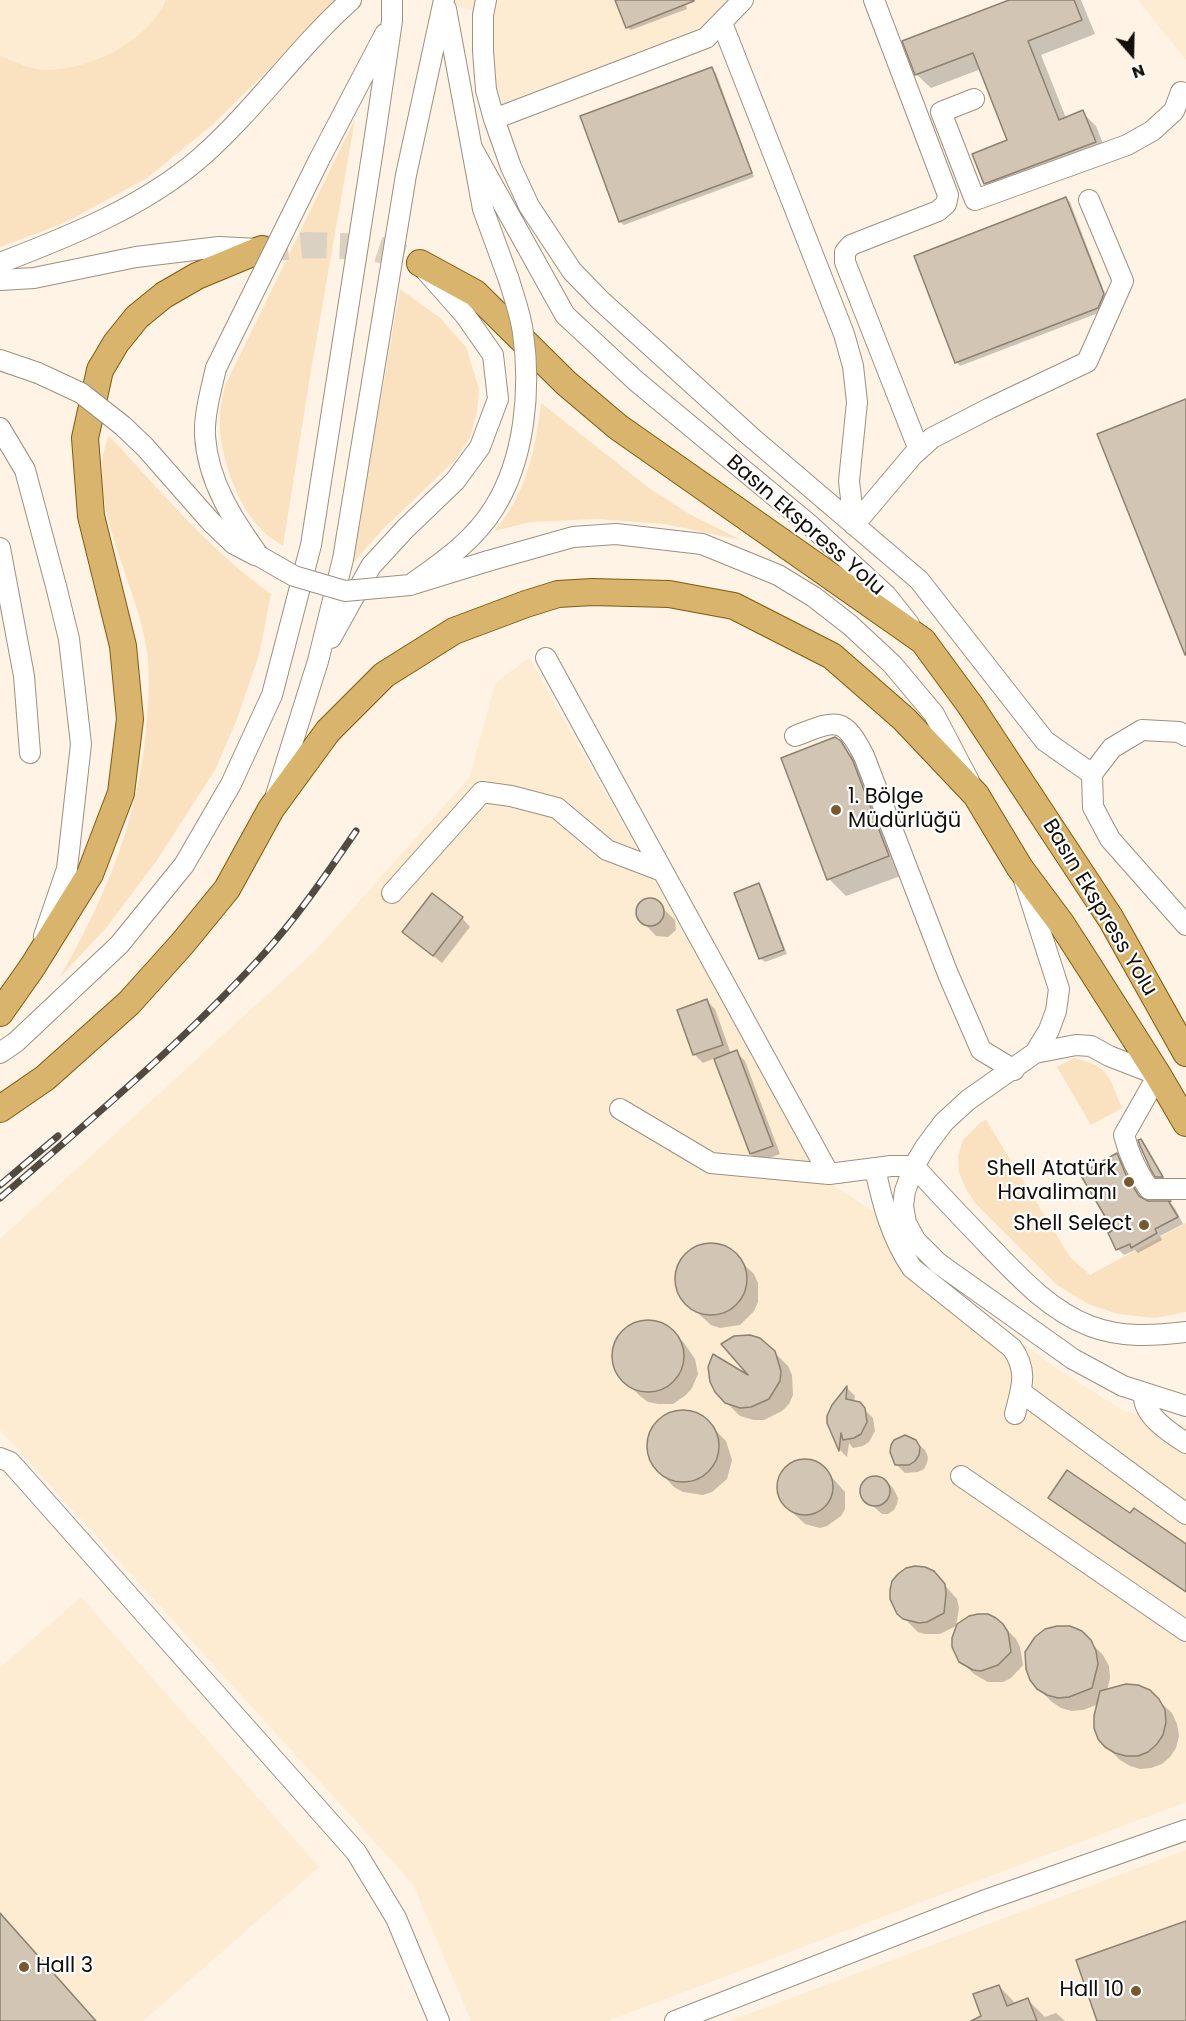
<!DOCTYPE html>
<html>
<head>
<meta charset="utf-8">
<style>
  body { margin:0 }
  #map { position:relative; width:1186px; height:2021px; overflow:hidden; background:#fef3e4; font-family:Poppins,sans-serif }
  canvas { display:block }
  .north { position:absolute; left:1102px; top:24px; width:60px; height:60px; -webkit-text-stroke:4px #fff; paint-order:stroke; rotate:160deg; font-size:16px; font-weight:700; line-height:24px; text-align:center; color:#120e08 }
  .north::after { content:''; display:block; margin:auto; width:21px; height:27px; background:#120e08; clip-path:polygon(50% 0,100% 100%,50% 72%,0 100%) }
</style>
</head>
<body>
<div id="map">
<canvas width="1186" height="2021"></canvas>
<div class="north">N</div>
</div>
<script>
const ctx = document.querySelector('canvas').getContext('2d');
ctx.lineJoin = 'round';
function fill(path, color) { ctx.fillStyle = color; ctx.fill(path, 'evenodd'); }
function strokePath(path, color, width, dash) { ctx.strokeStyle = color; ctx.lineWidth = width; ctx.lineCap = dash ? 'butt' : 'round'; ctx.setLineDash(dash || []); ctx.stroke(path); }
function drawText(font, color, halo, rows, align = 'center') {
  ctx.font = font + ' Poppins,sans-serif'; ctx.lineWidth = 4.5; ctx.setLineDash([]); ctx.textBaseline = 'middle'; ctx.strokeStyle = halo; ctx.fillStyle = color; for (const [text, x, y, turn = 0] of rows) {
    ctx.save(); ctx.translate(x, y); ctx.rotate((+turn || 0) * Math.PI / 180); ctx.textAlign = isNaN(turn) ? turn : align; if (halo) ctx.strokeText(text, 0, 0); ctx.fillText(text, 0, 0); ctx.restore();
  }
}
fill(new Path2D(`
  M0,0H339L212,125L147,178L64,223L0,247Z
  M443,0H743L722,23L494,119L483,15Z
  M1138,0H1186V60Z
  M529,658L822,1178L894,1225L924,1270L1053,1366L1124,1411L1186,1426V1802L607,2021H471L413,1884L0,1430V1239L314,952L470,777L495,683Z
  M81,1597L319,1867L143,2021H96L0,1913V1668Z
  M1186,1850V2021H730Z`), '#fdebd2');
fill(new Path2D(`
  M166,0H339L212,125L147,178L64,223L0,247V56C13,60 30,70 44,70C89,71 148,42 166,0Z
  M355,119L310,376L283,546C276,541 267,536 261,529C236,504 217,449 220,413C221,404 223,395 225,386Z
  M400,289L440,318L466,347L479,389L477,412L470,437L456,459L382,530L352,564Z
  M541,403L649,488L691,515L741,540L665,524L597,519L531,522L494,531C526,496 536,448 541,403Z
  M109,436C161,491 209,550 271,594L259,655L237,719L215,770L157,860L106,928L60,977C107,895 142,811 147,716C149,695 150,673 147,652C145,639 142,625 138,612C124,563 86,485 109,436Z
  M1074,1058C1111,1067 1108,1076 1122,1108L1091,1125L1057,1067Z
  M986,1120L1070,1257L1090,1275L1186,1223V1312L1155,1318L1118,1314L1088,1304L1057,1285L975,1203L965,1187L959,1172L958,1156L963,1140L981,1122Z`), '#fae1bf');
fill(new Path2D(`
  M617,0H684L687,9L631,30L627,27Z
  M1013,0H1081L1095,34L1041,55L1066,118L1082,112L1096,126L1108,156L999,197L985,183L1009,141L981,69L931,88L917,75L904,42Z
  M712,69L716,73L754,177L624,225L620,222Z
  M1066,198L1070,202L1107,299L1101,312L960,366L957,362Z
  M835,739L864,768L906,874L846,896L829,879Z
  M758,885L762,889L787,954L765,962L761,959L736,894Z
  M653,899L675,920L676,930L668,937L656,936L639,918V906L642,902Z
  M462,918L470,927L442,963L404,932Z
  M707,1001L715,1009L731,1054L736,1052L745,1061L780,1154L759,1162L751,1154L715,1058L703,1063L694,1054Z
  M1141,1141L1144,1144L1165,1180H1161L1157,1176Z
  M1116,1154L1122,1160L1132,1183L1142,1199L1148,1202L1170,1203L1175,1208L1183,1224L1160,1236L1162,1240L1138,1253L1135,1250L1124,1255L1118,1249L1115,1231Z
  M705,1245L725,1247L754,1274L758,1283V1302L754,1311L740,1325L720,1328L711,1325L681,1298L677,1289L676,1280L681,1261L696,1248Z
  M643,1321L662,1324L670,1329L684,1343L695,1359L698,1374L692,1388L686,1395L673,1404H658L648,1402L640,1396L619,1375L613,1356L618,1337L625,1330Z
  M774,1352L788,1366L792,1375L793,1395L789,1404L782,1411L764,1420H754L740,1416L726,1402L755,1379Z
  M847,1388L855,1396L854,1402L859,1404L873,1418L875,1431L869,1442L863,1446L853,1448L849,1443L847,1457L840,1450L829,1423L833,1406Z
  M672,1412H692L705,1420L726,1441L732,1460L727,1479L712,1492L703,1495L683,1492L674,1487L654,1466L648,1447L653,1428L660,1420Z
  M900,1438H911L925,1450L928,1457L927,1463L924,1469L918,1472L905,1473L896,1464Z
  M803,1460L820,1464L845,1492V1509L841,1516L827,1526L820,1528L805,1524L785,1505L778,1491V1482L781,1474L787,1467Z
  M876,1477L884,1479L893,1488L898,1498L897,1504L894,1510L888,1514H882L864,1498L861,1489L865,1482Z
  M933,1572L957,1599L959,1608L956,1626L940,1634H925L918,1632L904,1618Z
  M996,1619L1016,1639L1020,1647L1023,1665L1011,1678L1003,1682H988L974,1674L961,1661Z
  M1081,1633L1103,1655L1109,1666L1110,1678L1107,1691H1149L1172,1713L1177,1724L1179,1736L1176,1748L1170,1757L1162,1764L1151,1768L1140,1769L1130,1766L1120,1760L1106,1746L1099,1704L1083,1710L1072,1711L1061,1708L1052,1702L1038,1688Z
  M999,1986L1016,2004L1028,2000L1045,2017L1056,2013L1065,2021H972L983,2017Z`), '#0003');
const building = new Path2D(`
  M615,0H694V1L626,28Z
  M1009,0H1074L1082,20L1028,41L1059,120L1083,110L1096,142L984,184L972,154L1007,140L973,53L915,75L902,41Z
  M712,67L752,173L619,222L580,116Z
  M1066,197L1104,294L1098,308L955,363L914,256Z
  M1186,399V655H1185L1097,434Z
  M835,737L841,741L853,761L889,856L827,880L781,758Z
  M759,883L784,950L759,959L734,893Z
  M432,893L463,917L433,956L402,932Z
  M636 912a14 14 0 1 1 28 0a14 14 0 1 1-28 0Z
  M707,999L723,1045L693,1055L677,1010Z
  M737,1050L773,1146L750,1154L714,1059Z
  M1141,1139L1163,1177H1155L1151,1170L1140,1146L1138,1140Z
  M1117,1153L1126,1175L1139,1196L1148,1201H1171L1169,1202L1178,1217L1155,1229L1157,1233L1131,1248L1130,1244L1116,1250L1108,1233L1113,1230L1080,1174Z
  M675 1279a36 36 0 1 1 72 0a36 36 0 1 1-72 0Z
  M612 1356a36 36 0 1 1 72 0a36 36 0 1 1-72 0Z
  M750,1335L760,1338L775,1351L781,1371L780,1381L769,1399L751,1407L740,1408L725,1403L715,1392L710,1382L708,1367L713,1354L748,1375L721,1344L734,1336Z
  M847,1386L846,1399L860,1402L865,1408L867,1422L861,1434L854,1438L843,1440L841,1433L839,1451L827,1423V1416L832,1405Z
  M647 1446a36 36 0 1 1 72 0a36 36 0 1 1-72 0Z
  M905,1435L916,1440L920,1447L919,1455L915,1461L909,1465H895L890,1452L891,1445L894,1440Z
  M777 1487a28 28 0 1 1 56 0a28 28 0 1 1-56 0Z
  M1067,1470L1130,1513L1134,1508L1186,1544V1592L1048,1498Z
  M860 1491a15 15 0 1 1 30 0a15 15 0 1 1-30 0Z
  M915,1566L925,1567L934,1571L945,1584L946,1594L944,1613L927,1622L919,1623L903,1619L897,1614L890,1599V1590L892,1581L898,1574L906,1568Z
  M978,1614H988L996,1618L1003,1624L1008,1632L1011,1652L998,1665L981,1671L973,1670L959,1662L952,1647V1638L957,1624L969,1616Z
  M1057,1626H1070L1082,1631L1091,1640L1096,1651L1098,1664L1092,1688L1069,1697L1058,1698L1047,1695L1037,1689L1030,1680L1026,1669L1025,1652L1035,1637L1045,1629Z
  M1126,1684L1138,1685L1150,1690L1159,1699L1165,1710L1166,1722L1163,1735L1157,1744L1148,1752L1138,1756H1126L1115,1753L1105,1747L1098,1739L1094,1728V1716L1100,1691Z
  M0,1913L96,2021H0Z
  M1186,1921V2021H1097L1076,1960Z
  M999,1985L1007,2006L1028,1998L1037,2021H971L981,2016L973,1994Z`);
fill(building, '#d2c5b3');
strokePath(building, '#8d8170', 1.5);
strokePath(new Path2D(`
  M262,249L308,245L372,247L420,263`), '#dbd1c3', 26, [26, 13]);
const minor = new Path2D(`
  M486,0L483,15V51L486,90L494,119L511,167L529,206L572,271L600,300L750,436L919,580L1045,741L1092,774
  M874,0L948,195L946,204L938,211L851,245L845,252V262L919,450
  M446,9L483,209L509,280
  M722,23L844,334L853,366L857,402L849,481L854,525
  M974,99L941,112L975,200L1127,145L1152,131L1174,111L1181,92
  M494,119L706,38L743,0
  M472,148L565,315L636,381L811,526L886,595L909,624
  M319,160L385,34
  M0,263C70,236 143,207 200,158C255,110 297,48 351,0
  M0,280L34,278L136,257L219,247L259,249
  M0,360L38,373
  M216,368C211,390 204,414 205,436C208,482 233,520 259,556
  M123,426L145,447L211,522L234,544L255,555
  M0,428L25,470L56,586L69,639L81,744L67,869L44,936
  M854,525L913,455L932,438L990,408L1087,362L1123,281L1089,200
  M0,548L24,676L30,753
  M488,561L573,537L616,534L702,544L778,575L814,597L850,625L892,664L934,714L969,781
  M331,638L371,566L405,529L455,481L480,447L498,399L493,355L465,315L426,271
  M546,658L829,1174
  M795,736C835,721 843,714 864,756L948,974L981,1050L1014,1070
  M1186,736L1179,732L1142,730L1112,748L1092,774L1093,807L1110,839L1186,925
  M276,795L318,661L343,559L406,175L444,0
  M1024,880L1059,989L1056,1011L1049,1030L1035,1053L968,1100L944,1122L926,1146L914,1166L905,1191L903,1206L906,1223L916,1241L938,1263L1073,1359L1123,1386L1186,1406
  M392,893L482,792L511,796L557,808L607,850L662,871
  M0,1053L16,1042L119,945L184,865L231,784L272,695L311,545L373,149L392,21V0
  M1035,1053L1076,1045L1091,1046L1109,1056L1158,1075L1124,1135C1129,1155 1137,1172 1149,1189H1186
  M620,1109L711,1163L829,1174L891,1166H914C940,1195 966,1222 993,1250C1022,1280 1051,1311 1090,1326C1121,1338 1154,1336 1186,1332
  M875,1169C883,1205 891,1237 912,1268L1012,1348C1029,1372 1021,1389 1015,1414
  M1021,1392L1186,1514
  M1144,1394C1142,1415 1170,1433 1186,1443
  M0,1458L10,1462L19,1472L356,1852L396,1918L439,2021
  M961,1476L1186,1631
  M675,2021L983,1901L1186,1830`);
const major = new Path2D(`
  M420,263L475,293L566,383L618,427L923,641L970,705L1111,919L1186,1053
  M0,1013L33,966L90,874L121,793L130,719L123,646L91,516L85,438L100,370L116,343L137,317L164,295L197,276L262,249
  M0,1109L45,1078L129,1003L182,944L227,889L271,809L328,731L384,675L454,631L526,604L558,594L592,592L669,594L734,606L832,656L904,719L976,795L1020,868L1061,923L1090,968L1158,1075L1186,1123`);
strokePath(minor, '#9c907f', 22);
strokePath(major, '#82590b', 28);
strokePath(minor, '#fff', 20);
strokePath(major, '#d8b46d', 26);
const rail = new Path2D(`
  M0,1185L58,1136
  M0,1198C89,1121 180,1045 260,958C296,919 326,875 356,831`);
strokePath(rail, '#504a41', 7);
strokePath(rail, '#fff', 4.5, [14]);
const minorBridge = new Path2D(`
  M216,368L319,160
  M38,373L81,393L123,426
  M259,556L294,576L345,591L410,585L488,561
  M410,585C441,563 474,541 494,508C525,459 531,389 523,333C521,316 514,297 509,280`);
strokePath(minorBridge, '#9c907f', 22, []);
strokePath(minorBridge, '#fff', 20);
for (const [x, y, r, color] of [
  [836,810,6,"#77592d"],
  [1129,1182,6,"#77592d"],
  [1144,1225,6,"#77592d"],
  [24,1967,6,"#77592d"],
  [1136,1991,6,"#77592d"]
]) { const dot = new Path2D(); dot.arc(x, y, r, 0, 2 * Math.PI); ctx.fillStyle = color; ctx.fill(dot); strokePath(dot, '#fff', 2); }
drawText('21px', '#120e08', '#fff', [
  ["Basın Ekspress Yolu",805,526,41],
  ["Basın Ekspress Yolu",1099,908,59]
]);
drawText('21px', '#120e08', '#fff', [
  ["1. Bölge",848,798,"left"],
  ["Müdürlüğü",848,822,"left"],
  ["Shell Atatürk",1117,1170],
  ["Havalimanı",1117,1194],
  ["Shell Select",1132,1225],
  ["Hall 3",36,1967,"left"],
  ["Hall 10",1124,1991]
], 'right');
</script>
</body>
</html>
